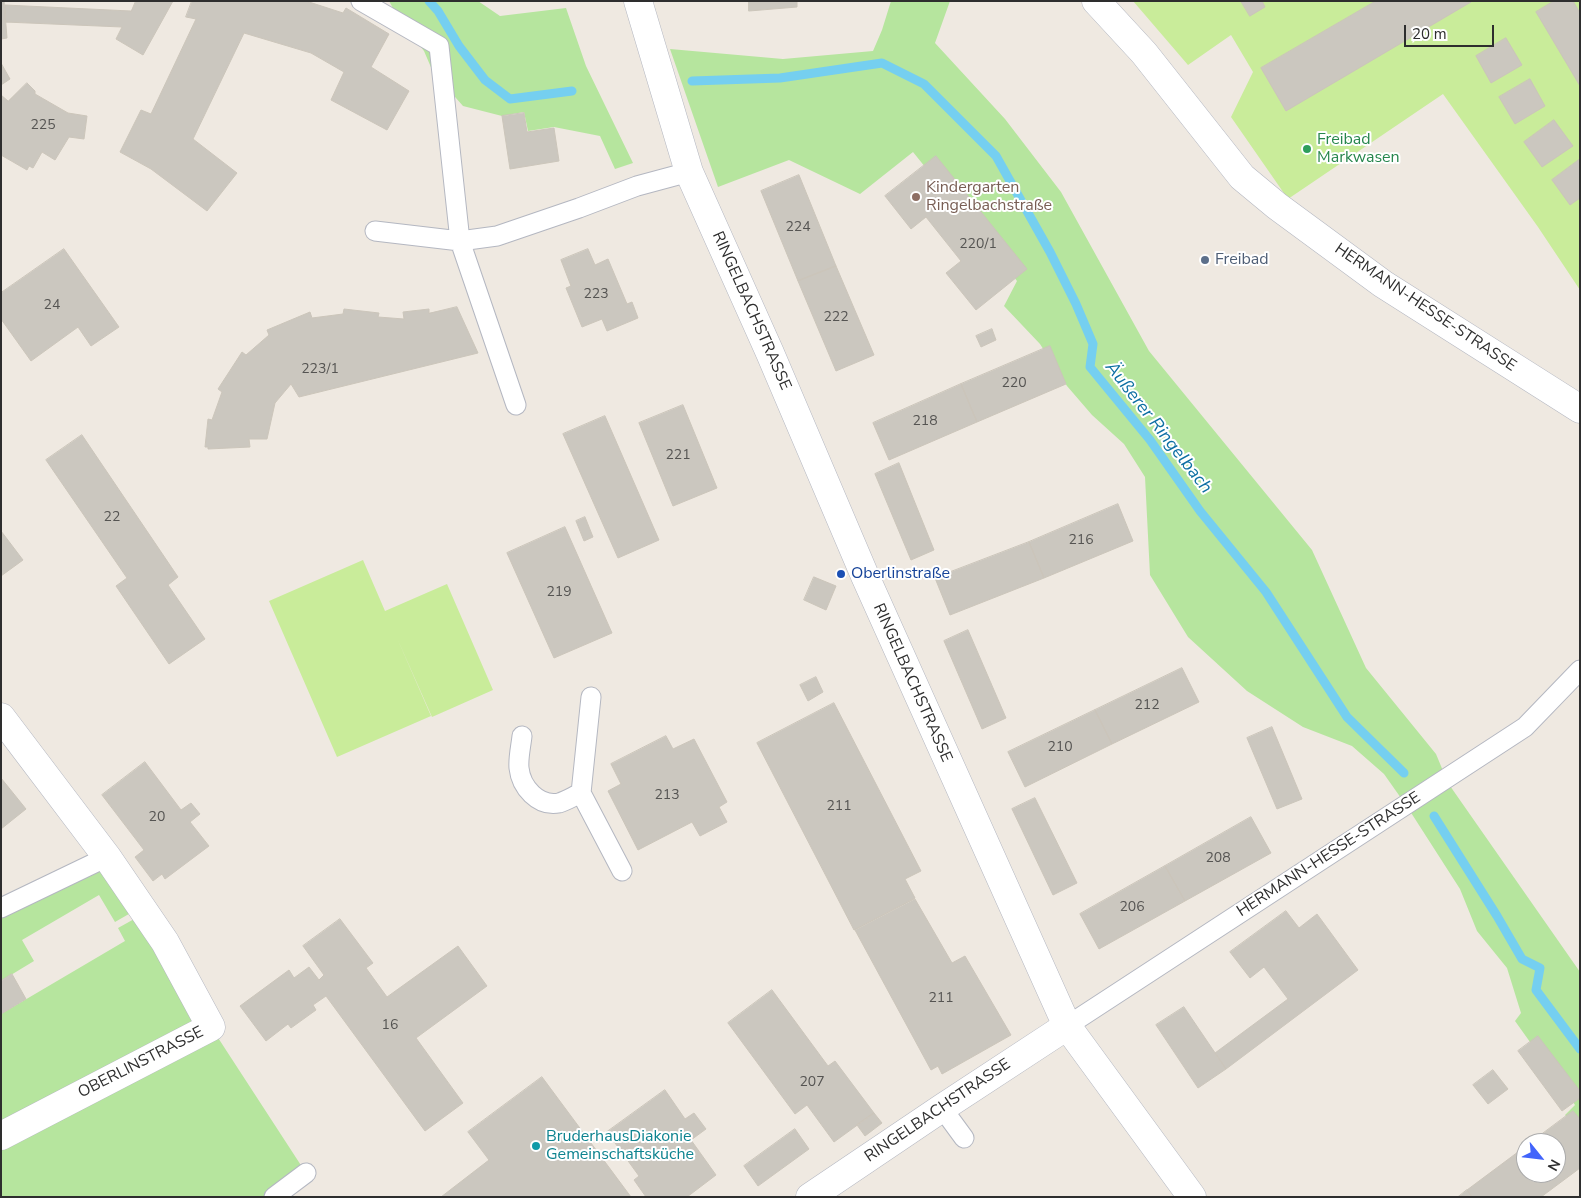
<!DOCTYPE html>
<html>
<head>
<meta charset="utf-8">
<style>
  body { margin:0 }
  #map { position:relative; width:1581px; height:1198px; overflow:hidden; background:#efe9e1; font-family:"Nunito Sans",sans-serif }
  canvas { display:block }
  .frame { position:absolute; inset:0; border:2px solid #2e2e2e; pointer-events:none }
  .north { position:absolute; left:1516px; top:1133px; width:50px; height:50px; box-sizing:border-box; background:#fff; border:1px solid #ababab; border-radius:50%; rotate:119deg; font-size:14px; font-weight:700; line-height:20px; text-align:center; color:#2e2e2e }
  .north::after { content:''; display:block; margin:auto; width:18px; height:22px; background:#4264fb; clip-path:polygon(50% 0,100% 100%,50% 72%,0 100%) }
  .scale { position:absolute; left:1404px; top:25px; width:90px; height:22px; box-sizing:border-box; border:2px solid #2e2e2e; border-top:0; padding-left:6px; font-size:15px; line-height:18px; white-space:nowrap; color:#2e2e2e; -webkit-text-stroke:4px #fff; paint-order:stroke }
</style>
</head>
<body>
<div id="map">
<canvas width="1581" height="1198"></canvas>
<div class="frame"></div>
<div class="north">N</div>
<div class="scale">20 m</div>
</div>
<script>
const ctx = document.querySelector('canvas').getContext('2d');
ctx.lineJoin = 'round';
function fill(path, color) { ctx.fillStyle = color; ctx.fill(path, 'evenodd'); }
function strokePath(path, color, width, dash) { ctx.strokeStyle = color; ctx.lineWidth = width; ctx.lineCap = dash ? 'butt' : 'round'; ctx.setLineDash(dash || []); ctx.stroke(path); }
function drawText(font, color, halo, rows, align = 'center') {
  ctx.font = font + ' "Nunito Sans",sans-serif'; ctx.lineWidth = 4; ctx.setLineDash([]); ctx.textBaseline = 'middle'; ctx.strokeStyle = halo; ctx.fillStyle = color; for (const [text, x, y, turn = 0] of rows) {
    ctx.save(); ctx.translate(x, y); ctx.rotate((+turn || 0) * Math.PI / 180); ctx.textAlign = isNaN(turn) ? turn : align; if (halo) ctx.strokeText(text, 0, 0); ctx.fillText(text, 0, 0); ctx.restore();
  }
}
fill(new Path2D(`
  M389,1H478L500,16L566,8L586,66L633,163L615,169L600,136L554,127L528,131L524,112L502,116L463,106L433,72L424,51L398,17Z
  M891,1H950L935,43L1005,119L1061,192L1149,351L1312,550L1366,668L1436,754L1448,783L1580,972V1133L1565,1115L1575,1105L1515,1021L1521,1013L1507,968L1477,931L1460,889L1408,808L1384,774L1352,746L1303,727L1247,691L1188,637L1150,575L1145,477L1124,444L1092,415L1067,386L1040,344L1004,306L1017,281L913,152L860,194L789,160L718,187L670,49L783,59L873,51L882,30Z
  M107,857L141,907L115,922L99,895L22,940L34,961L1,981V908Z
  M145,913L211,1027L306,1173L274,1197H1V1014L125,941L118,928Z`), '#b6e59e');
fill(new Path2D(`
  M1133,1H1580V290L1538,227L1443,94L1288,199L1231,117L1253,72L1231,35L1188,65Z
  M363,560L385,611L447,584L493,690L432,717L397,638L431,716L337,757L269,601Z`), '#c9ec9a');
strokePath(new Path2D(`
  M429,1L438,11L459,46L485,80L510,99L572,91
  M692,81L780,78L882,63L924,84L996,156L1050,252L1076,304L1093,344L1090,367L1150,440L1200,511L1266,592L1347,717L1404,773
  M1434,816L1497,916L1522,959L1540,968L1536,990L1580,1049`), '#75cff0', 9);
const building = new Path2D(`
  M1,1H4L7,38L1,39Z
  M136,1H173L143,55L116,39L122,27L5,22V5L131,11Z
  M192,1H306L343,13L346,8L389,34L371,67L409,91L387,130L331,100L344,72L311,53L244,33L193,139L237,173L207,211L151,169L120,152L141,110L151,114L196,19L186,17Z
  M749,1H797V7L749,11Z
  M1241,1H1262L1265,7L1250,16Z
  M1376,1L1471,2L1286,111L1261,68Z
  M1554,1H1573L1580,13V86L1536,12Z
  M1506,38L1522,65L1491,83L1476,56Z
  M1,63L10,79L1,85Z
  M1530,79L1545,106L1515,124L1499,97Z
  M27,83L35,91V94L68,113L87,116L84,139L69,137L55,160L42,152L33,168L29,166L27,170L1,155V95L8,101Z
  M524,113L527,132L554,128L559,161L510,169L502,116Z
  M1554,120L1573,146L1542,167L1524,142Z
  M936,156L1027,269L976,310L946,273L961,261L926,217L911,229L885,196Z
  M1580,159V198L1570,205L1552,180Z
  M799,175L836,266L798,281L761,191Z
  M64,249L119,327L91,346L78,327L31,361L1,319V293Z
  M588,249L595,265L608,259L627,304L632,302L638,318L607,331L602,319L582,327L566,288L571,286L561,260Z
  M836,266L874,355L836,371L798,281Z
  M457,307L478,353L299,397L291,384L275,403L267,439H249L250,447L208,449V447H205L208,419L212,420L222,392L218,389L242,352L246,355L269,335L267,330L310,312L312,318L343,314L344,309L379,313L378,317L404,319L403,312L429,309V313Z
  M992,329L996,340L981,347L976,336Z
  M1050,346L1066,384L977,422L961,384Z
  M961,384L977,422L889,460L873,423Z
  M683,405L717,488L673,506L639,423Z
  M605,416L659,540L618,558L563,434Z
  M82,435L178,577L168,585L205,639L169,664L116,586L127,578L46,460Z
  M899,463L934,550L911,560L875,474Z
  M1118,504L1133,541L1044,578L1029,542Z
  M585,517L593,537L584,541L576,521Z
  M565,527L612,633L554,658L507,553Z
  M1,531L23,560L1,576Z
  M1029,542L1044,578L950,615L935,578Z
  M814,577L836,586L826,610L804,600Z
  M968,630L1006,718L982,729L944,641Z
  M1182,668L1199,702L1112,744L1095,710Z
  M816,677L823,692L808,701L800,685Z
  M834,703L921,871L905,879L915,898L854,930L757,743Z
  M1095,710L1112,744L1025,787L1008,752Z
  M1272,727L1302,799L1277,809L1247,738Z
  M666,736L673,749L694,739L727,802L719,807L727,822L700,836L692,822L638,850L608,791L621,784L611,764Z
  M145,762L181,810L191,803L200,814L190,822L209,846L165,879L162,874L153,881L135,857L144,850L102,795Z
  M1,778L26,809L1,829Z
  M1035,798L1077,883L1053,895L1012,809Z
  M1251,817L1271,853L1185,901L1165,866Z
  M1165,866L1185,901L1099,949L1080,914Z
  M915,899L952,963L965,956L1011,1035L942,1074L938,1066L931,1070L855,930Z
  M1286,911L1299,928L1317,914L1358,970L1226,1069L1215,1053L1288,999L1264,967L1250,978L1230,952Z
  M340,919L373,963L366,968L387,997L458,946L487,986L416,1038L463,1103L425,1131L326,996L313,1005L316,1010L291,1028L288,1024L266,1041L240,1006L289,970L294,978L309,967L319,980L324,975L303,946Z
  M12,974L26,999L1,1014V981Z
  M772,990L828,1066L835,1061L874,1113L834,1142L807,1105L795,1114L728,1023Z
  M1184,1007L1226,1069L1198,1088L1156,1025Z
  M1538,1036L1580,1091V1098L1562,1111L1518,1051Z
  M1493,1070L1508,1089L1488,1104L1473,1085Z
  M542,1077L631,1197H441L489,1160L468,1132Z
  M665,1090L685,1119L694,1113L706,1129L691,1140L716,1175L687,1197H646L634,1180L639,1176L607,1132Z
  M1573,1111L1580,1119V1168L1541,1197H1472L1467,1190L1526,1146V1173H1556V1143H1530Z
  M874,1113L882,1123L865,1136L857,1125Z
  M795,1129L809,1149L758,1186L744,1166Z
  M1467,1190L1472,1197H1458Z`);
fill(building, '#cbc7bf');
strokePath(building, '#cbc5ba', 1);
const lane = new Path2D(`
  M361,1L439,46L460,241L516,405
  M375,231L460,241L497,236L579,208L637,186L689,172
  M591,697L581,793L622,871
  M522,736C521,746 518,758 519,768C521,787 538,807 559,803C566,801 574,796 581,793
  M1,908L107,857
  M1067,1026L1525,727L1580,670
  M942,1108L964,1138
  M274,1197L306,1173`);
const street = new Path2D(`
  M638,1L689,172L770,353L865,576L1067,1026L1192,1197
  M1096,1L1144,53L1242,177L1277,206L1383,284L1580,409
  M1,717L107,857L165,942L211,1027L1,1136
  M810,1197L942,1108L1067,1026`);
strokePath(lane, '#b4b7c1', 21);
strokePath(street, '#b4b7c1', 29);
strokePath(lane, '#fff', 19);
strokePath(street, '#fff', 28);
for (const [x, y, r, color] of [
  [1307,149,5,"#2e9e5b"],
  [916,197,5,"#8d6e63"],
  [1205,260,5,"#5c6f8a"],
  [841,574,5,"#1a4fb4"],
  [536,1146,5,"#0f9aa8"]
]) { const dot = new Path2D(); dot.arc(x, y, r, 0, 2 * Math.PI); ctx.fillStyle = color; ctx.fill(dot); strokePath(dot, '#fff', 2); }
drawText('14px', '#555452', null, [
  ["225",43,126],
  ["224",798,228],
  ["220/1",978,245],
  ["223",596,295],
  ["24",52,306],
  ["222",836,318],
  ["223/1",320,370],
  ["220",1014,384],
  ["218",925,422],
  ["221",678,456],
  ["22",112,518],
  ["216",1081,541],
  ["219",559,593],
  ["212",1147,706],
  ["210",1060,748],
  ["213",667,796],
  ["211",839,807],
  ["20",157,818],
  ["208",1218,859],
  ["206",1132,908],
  ["211",941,999],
  ["16",390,1026],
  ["207",812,1083]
]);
drawText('16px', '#27864d', '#fff', [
  ["Freibad",1317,140],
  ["Markwasen",1317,158]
], 'left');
drawText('16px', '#785e54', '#fff', [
  ["Kindergarten",926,188],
  ["Ringelbachstraße",926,206]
], 'left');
drawText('16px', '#4e5e75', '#fff', [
  ["Freibad",1215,260]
], 'left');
drawText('16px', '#2e2e2e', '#fff', [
  ["HERMANN-HESSE-STRASSE",1425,308,34],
  ["RINGELBACHSTRASSE",751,311,66],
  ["RINGELBACHSTRASSE",912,683,66],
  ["HERMANN-HESSE-STRASSE",1329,855,-33],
  ["OBERLINSTRASSE",141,1063,-27],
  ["RINGELBACHSTRASSE",938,1111,-34]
]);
drawText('16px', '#164399', '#fff', [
  ["Oberlinstraße",851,574]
], 'left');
drawText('16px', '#0d838f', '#fff', [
  ["BruderhausDiakonie",546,1137],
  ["Gemeinschaftsküche",546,1155]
], 'left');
drawText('italic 18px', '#0d6fa3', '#fff', [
  ["Äußerer Ringelbach",1158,428,52]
]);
</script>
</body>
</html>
